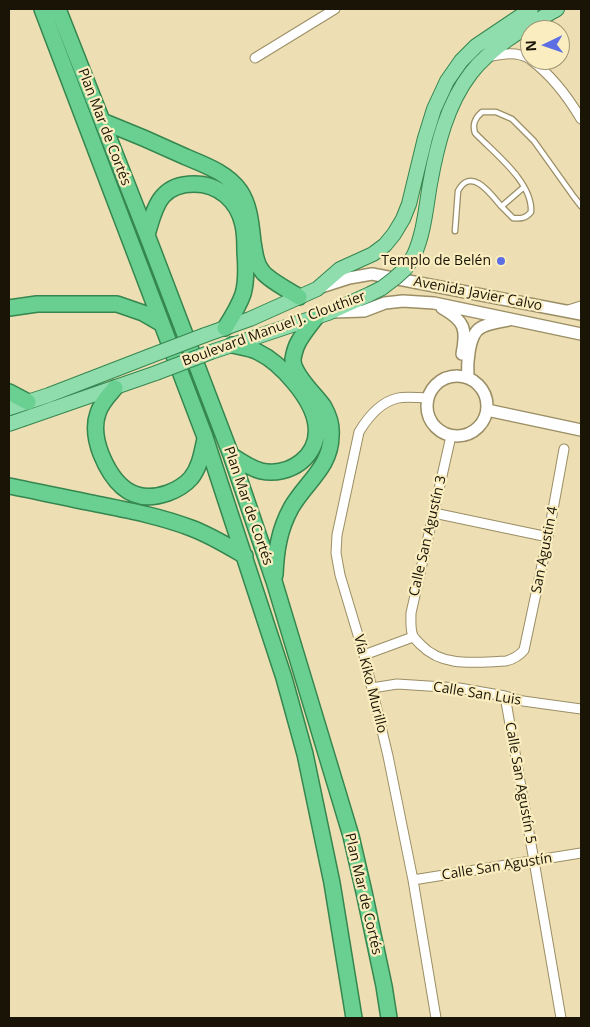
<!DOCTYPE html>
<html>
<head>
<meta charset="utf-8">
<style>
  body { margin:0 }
  #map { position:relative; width:590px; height:1027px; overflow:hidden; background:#eddfb3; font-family:"Open Sans",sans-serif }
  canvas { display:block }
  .frame { position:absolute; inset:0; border:10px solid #191405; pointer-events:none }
  .north { position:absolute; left:520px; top:20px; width:50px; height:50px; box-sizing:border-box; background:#faedc0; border:1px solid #a09675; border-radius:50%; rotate:267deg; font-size:14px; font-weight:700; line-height:20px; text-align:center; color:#191405 }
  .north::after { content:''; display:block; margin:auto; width:18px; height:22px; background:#5d6ee5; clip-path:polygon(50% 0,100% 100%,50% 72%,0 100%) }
</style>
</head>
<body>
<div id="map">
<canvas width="590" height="1027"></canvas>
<div class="frame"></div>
<div class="north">N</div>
</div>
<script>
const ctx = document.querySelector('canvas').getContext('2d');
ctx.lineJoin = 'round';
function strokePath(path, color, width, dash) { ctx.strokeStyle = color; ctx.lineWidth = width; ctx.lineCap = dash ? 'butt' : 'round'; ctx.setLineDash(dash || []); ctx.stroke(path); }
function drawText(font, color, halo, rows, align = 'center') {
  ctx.font = font + ' "Open Sans",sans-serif'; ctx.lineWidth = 4.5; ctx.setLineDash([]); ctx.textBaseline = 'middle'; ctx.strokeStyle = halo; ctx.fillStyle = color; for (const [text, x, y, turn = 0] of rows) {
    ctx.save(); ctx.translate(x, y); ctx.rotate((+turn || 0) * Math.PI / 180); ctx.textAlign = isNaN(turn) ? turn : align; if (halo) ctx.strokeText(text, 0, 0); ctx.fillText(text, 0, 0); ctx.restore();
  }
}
const service = new Path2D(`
  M502,206L524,187
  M455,231L458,191C471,166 491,194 501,206C505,210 509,214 513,218C521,219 526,218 531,212C533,182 494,153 475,133C472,124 475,118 482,112H496L512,119L534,141L574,197L581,206`);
const minor = new Path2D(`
  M488,57C503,54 516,51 530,59
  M255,58L335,9
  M531,60C551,75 568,97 581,119
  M565,311L581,306
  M427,398C418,398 407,396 398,398C380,402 368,417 359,432L337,535L336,553L340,575L364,655L388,756L413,880L436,1018
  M451,436L411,613C411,621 410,629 413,636C415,639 418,642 421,645C443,668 477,662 506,661C514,659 519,656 524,650L548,537L564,449
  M434,513L548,537
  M364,655L413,637
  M372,688L397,684L459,688L505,696L523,701L581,709
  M505,696L534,861L561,1018
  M413,880L581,853`);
const tertiary = new Path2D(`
  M321,287L349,278L372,274L581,314
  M442,308C465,321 467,329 462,354
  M332,312L364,311L385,303L403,301L434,303L581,334
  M427 406a30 30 0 1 1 60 0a30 30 0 1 1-60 0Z
  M468,378C467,365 468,333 482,327C490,323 500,322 509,320
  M487,410L581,430`);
const primary = new Path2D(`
  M406,268C409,263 412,259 414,255C424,233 426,207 430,184C437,145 447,104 471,73C492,46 528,26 557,9
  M205,335L250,319L317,289L340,269L373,254L385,245L394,234L403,219L409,204L425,138L434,109L447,81L461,61L476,46L531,9
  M211,352L328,313L370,294L382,288
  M9,408L49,395L150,356
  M9,424L156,373`);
const trunk = new Path2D(`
  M42,9L205,437L284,678L305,754L332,883L354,1018
  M58,9L147,235L231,455L274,581L351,836L364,892L384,986L389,1018
  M102,121C130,132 158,144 186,157C205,165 228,173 240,191C250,206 251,225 253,242C255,252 255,263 262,271C267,279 290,291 299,297
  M147,235C151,222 154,206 163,196C171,187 183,184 194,184C219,184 238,201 243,225C245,233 245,243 245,252C246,265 247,281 243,294C239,306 232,317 225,328
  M9,308L37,304H117L143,313L162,324
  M115,388C109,395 101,403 98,413C93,427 96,441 101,454C114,486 134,505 168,493C176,490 185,485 191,478C200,467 202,452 205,439
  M9,392L28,402
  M231,455C240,461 250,468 261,471C290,477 320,456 316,425C313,399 281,363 258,352C251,348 241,347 232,345
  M9,486C40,492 71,499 102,505C132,511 162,517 191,528C210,535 228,546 245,556
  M275,575C276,551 279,530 291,508C305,483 331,467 331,436C332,426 329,416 324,407C316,395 292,374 293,359C294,353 296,346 299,341C304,332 311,324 317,316`);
strokePath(service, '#9b8e65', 7);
strokePath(minor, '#9b8e65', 11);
strokePath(tertiary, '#9b8e65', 14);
strokePath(primary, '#35864f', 16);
strokePath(trunk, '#35864f', 18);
strokePath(service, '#fff', 4.5);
strokePath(minor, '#fff', 9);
strokePath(tertiary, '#fff', 11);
strokePath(primary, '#8fdcad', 14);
strokePath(trunk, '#6ad092', 15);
const primaryBridge = new Path2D(`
  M382,288L395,278L406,268
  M150,356L205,335
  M156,373L211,352`);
strokePath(primaryBridge, '#35864f', 16, []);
strokePath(primaryBridge, '#8fdcad', 14);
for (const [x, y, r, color] of [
  [501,261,5,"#5d6ee5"]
]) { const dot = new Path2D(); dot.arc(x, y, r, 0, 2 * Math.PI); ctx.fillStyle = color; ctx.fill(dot); strokePath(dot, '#faedc0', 2); }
drawText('14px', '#191405', '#faedc0', [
  ["Plan Mar de Cortés",104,127,69],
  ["Avenida Javier Calvo",478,294,11],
  ["Boulevard Manuel J. Clouthier",274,329,-20],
  ["Plan Mar de Cortés",248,506,71],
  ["Calle San Agustín 3",428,536,-77],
  ["San Agustin 4",545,550,-79],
  ["Vía Kiko Murillo",370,684,76],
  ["Calle San Luis",477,694,9],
  ["Calle San Agustín 5",520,783,80],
  ["Calle San Agustín",497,867,-9],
  ["Plan Mar de Cortés",363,894,77]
]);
drawText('14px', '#191405', '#faedc0', [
  ["Templo de Belén",491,261]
], 'right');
</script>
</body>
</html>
